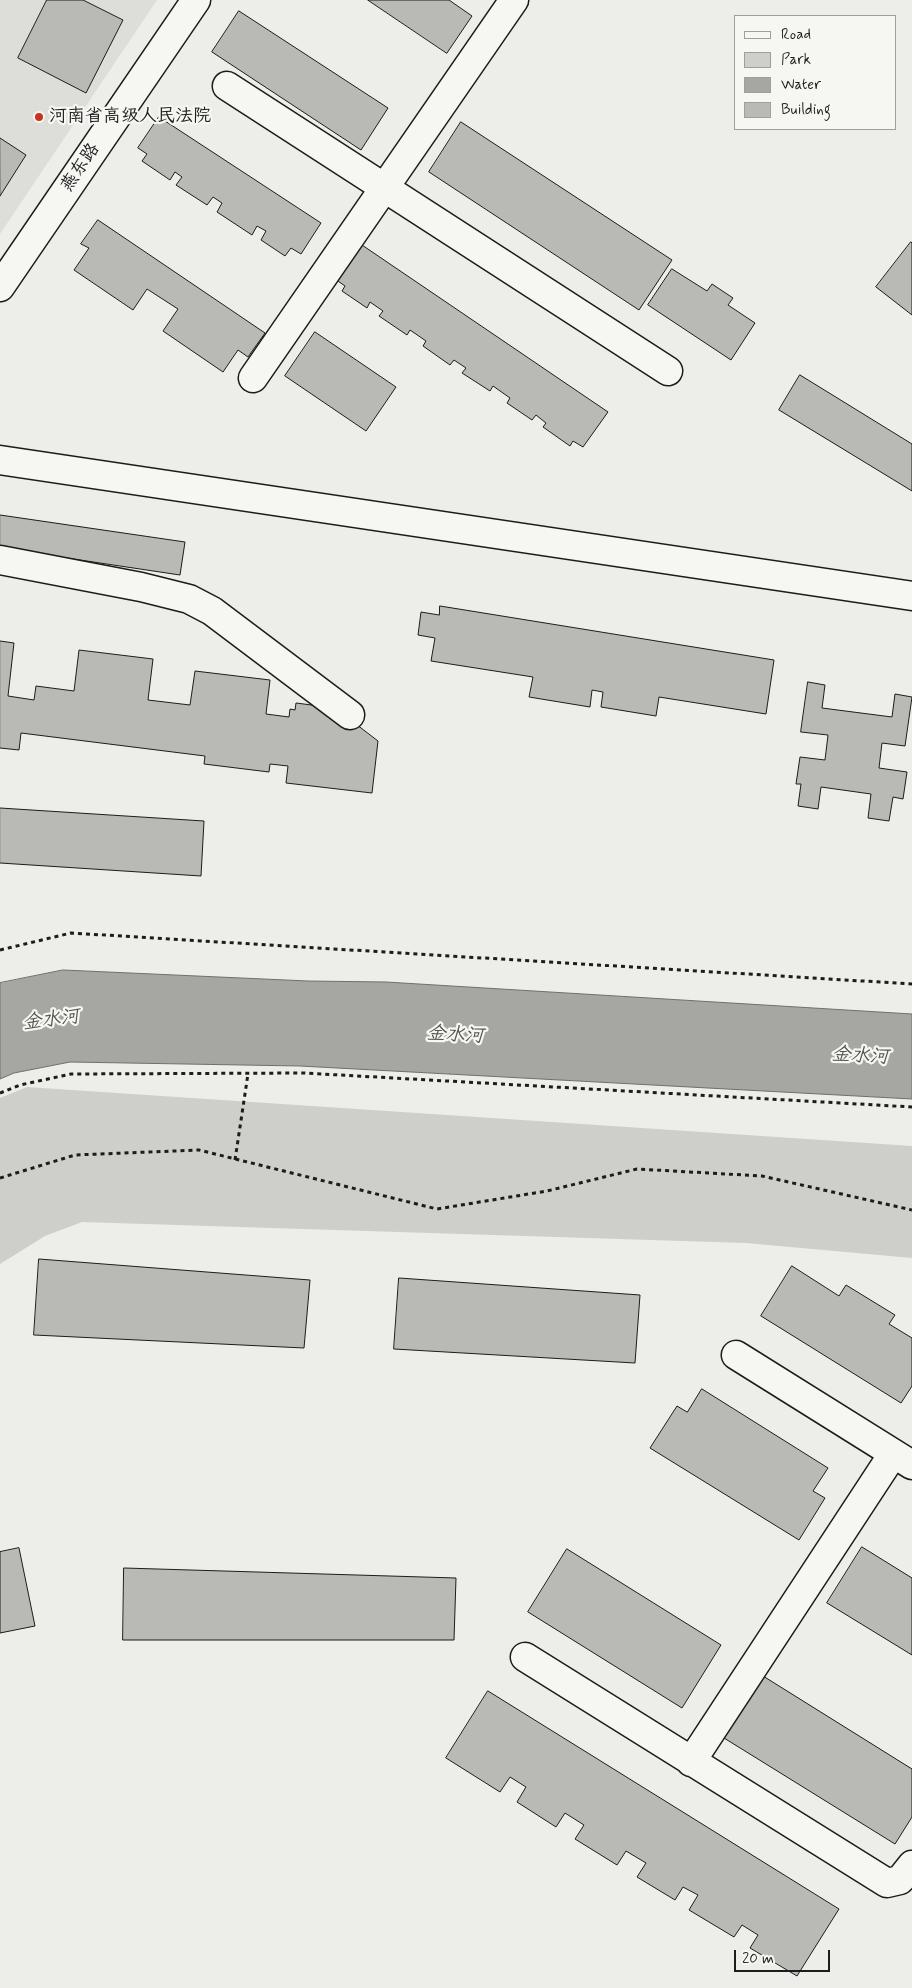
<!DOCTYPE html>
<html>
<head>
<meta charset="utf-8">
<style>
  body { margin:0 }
  #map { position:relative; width:912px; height:1988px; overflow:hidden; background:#edede9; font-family:Mynerve,sans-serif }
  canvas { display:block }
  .legend { position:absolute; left:734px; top:15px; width:162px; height:115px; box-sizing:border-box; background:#f6f6f2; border:1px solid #9f9f9c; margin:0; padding:6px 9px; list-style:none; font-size:15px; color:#1c1c1c }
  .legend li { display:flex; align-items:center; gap:10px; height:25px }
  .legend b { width:25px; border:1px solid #9f9f9c }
  .scale { position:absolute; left:734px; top:1950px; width:96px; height:22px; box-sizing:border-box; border:2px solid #1c1c1c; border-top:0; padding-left:6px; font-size:15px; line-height:18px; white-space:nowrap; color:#1c1c1c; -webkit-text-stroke:4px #f6f6f2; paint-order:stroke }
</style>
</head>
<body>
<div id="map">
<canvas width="912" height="1988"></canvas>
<ul class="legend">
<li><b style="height:6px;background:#f6f6f2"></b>Road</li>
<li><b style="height:14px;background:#cececb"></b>Park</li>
<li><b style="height:14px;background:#a6a6a3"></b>Water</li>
<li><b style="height:14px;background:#b9b9b6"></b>Building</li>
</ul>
<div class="scale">20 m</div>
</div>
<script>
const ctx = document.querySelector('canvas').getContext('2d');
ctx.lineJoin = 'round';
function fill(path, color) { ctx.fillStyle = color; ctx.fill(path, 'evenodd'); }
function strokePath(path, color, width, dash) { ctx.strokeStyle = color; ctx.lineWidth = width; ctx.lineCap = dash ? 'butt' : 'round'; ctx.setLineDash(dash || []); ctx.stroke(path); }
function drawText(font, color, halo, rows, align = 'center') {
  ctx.font = font + ' Mynerve,"LXGW WenKai TC",sans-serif'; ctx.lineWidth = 4.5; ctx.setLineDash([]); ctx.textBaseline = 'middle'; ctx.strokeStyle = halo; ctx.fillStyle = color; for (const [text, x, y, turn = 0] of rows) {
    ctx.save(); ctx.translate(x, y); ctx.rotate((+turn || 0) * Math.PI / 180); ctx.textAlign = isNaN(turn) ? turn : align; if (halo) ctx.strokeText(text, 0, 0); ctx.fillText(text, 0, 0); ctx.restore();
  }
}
fill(new Path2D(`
  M0,0H157L0,234Z`), '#ddddda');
fill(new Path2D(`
  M27,1087L912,1146V1258L746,1243L82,1222L45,1236L0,1264V1098Z`), '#cececb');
const water = new Path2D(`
  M63,970L308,981L386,982L912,1014V1099L300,1066L70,1062L14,1073L0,1079V983Z`);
fill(water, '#a6a6a3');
strokePath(water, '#6f6f6d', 1);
const building = new Path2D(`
  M47,0H83L123,20L86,93L18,58Z
  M368,0H449L472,16L447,53Z
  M239,11L388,108L361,150L212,52Z
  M159,117L321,223L301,254L291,248L285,256L261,240L266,231L257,226L252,235L217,212L222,203L213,197L207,205L176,185L182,177L175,172L170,180L142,161L147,154L138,148Z
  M461,122L672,260L639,310L429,172Z
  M0,138L26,155L0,196Z
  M98,220L265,333L248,357L238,350L223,372L163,331L178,309L147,289L133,310L74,270L89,248L81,244Z
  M911,242L912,243V315L876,287Z
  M359,243L608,412L583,447L573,441L570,446L543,427L546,423L536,415L532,420L507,403L510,398L493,386L490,391L462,373L466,368L454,360L450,365L423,346L426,341L410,330L407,335L379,316L383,311L370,302L367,308L342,291L345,286L335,279Z
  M672,269L707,291L712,284L733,298L728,305L755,323L731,360L648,305Z
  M315,332L396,387L366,431L285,376Z
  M800,375L912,444V491L779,410Z
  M0,515L185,542L180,575L0,548Z
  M440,606L774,660L766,714L659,697L656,716L601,707L603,692L592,690L590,707L529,697L533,677L431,661L435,638L418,635L421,612L439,615Z
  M0,641L14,643L8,696L34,700L36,686L74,691L79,650L153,659L148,700L190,705L195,671L270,680L266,714L289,717L290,709L295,710L296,703L335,708L378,741L372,793L286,783L288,766L270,764L269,772L204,764L205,756L21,733L19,750L0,748Z
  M808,682L825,685L822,708L892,717L895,694L912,697L905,746L882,743L879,768L907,772L903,799L893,797L889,821L868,818L871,794L821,787L818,809L798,806L801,784H796L800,757L825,760L828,735L801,732Z
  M0,808L204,821L201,876L0,863Z
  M39,1259L310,1280L304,1348L34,1335Z
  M792,1266L839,1296L846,1285L895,1315L889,1324L912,1338V1386L901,1403L761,1316Z
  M399,1278L640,1295L635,1363L394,1349Z
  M702,1389L828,1468L813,1491L825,1498L799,1540L650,1448L677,1406L687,1412Z
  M862,1547L912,1578V1655L827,1603Z
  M19,1548L35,1626L0,1633V1552Z
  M567,1549L721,1645L682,1708L528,1612Z
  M124,1568L456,1578L454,1640H123Z
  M763,1676L912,1769V1817L895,1844L724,1738Z
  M488,1691L839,1909L797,1976L750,1948L758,1935L742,1925L734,1937L689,1910L698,1895L683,1887L675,1900L637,1877L646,1863L626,1851L617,1865L575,1839L584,1825L565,1813L556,1827L517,1802L526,1787L510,1777L500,1792L446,1758Z`);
fill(building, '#b9b9b6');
strokePath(building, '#1c1c1c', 1);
const minor = new Path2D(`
  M227,86L668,371
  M0,287L196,0
  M253,378L514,0
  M0,460L912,596
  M0,560L141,587L189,599L212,611L350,715
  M736,1355L912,1465
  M525,1657L887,1883L900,1880L912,1865
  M691,1762L893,1454`);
strokePath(minor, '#1c1c1c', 31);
strokePath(new Path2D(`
  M0,950L71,933L912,984
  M0,1093L20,1085L71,1074L304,1073L912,1107
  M235,1160L248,1074
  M0,1178L75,1155L199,1150L437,1209L547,1191L637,1169L762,1176L912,1210`), '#1c1c1c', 3, [4, 4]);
strokePath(minor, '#f6f6f2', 28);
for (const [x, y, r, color] of [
  [39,117,5,"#c8321e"]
]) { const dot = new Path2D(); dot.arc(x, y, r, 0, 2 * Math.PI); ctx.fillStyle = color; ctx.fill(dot); strokePath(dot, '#f6f6f2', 2); }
drawText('18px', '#1c1c1c', '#f6f6f2', [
  ["河南省高级人民法院",49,117]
], 'left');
drawText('18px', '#1c1c1c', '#f6f6f2', [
  ["燕东路",81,168,-56]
]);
drawText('italic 19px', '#535352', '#f6f6f2', [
  ["金水河",51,1021,-7],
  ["金水河",455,1036,3],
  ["金水河",860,1057,3]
]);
</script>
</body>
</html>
